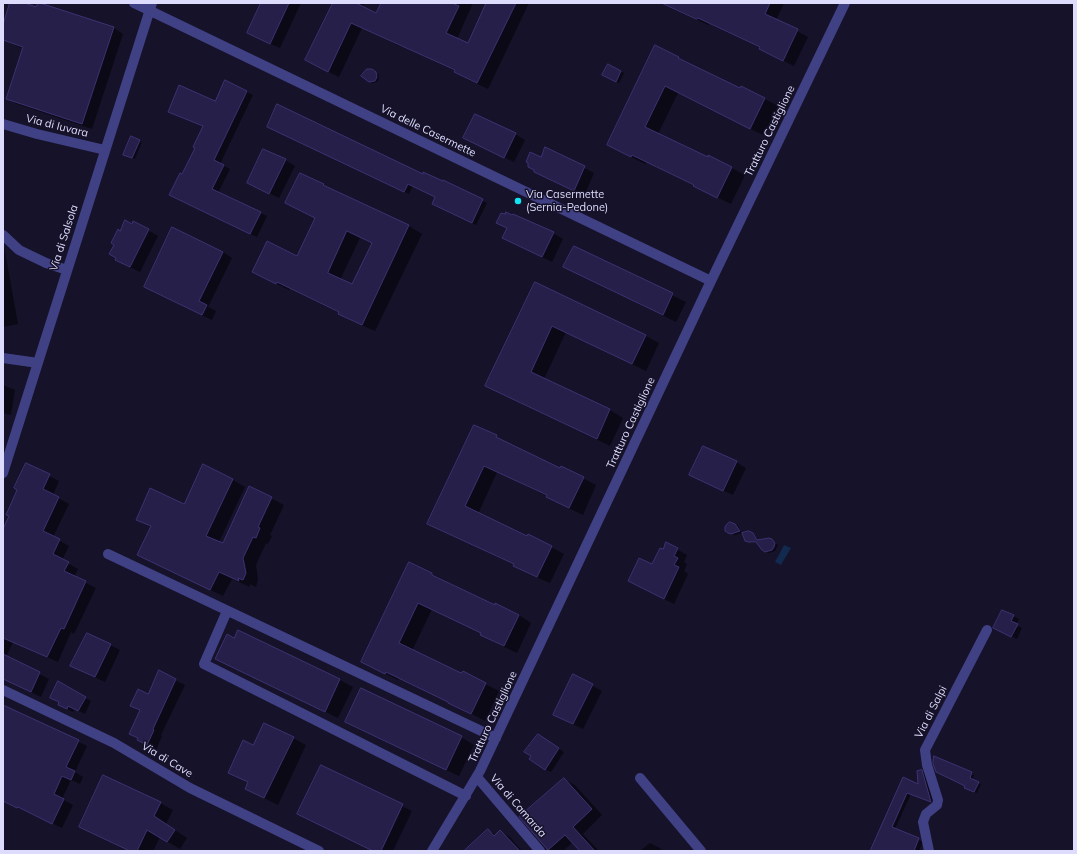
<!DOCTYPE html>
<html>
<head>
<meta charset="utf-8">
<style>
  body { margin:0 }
  #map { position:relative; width:1077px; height:854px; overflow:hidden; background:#151229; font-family:Mulish,sans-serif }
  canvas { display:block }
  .frame { position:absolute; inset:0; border:4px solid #dedcfd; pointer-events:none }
</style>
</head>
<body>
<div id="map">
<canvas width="1077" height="854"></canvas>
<div class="frame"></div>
</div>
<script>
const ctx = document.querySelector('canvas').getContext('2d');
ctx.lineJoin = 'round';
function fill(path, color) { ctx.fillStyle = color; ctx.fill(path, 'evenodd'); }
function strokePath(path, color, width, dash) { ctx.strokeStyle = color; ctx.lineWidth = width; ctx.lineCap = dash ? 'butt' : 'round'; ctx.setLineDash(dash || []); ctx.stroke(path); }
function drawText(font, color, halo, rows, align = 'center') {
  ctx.font = font + ' Mulish,sans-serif'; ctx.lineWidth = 3; ctx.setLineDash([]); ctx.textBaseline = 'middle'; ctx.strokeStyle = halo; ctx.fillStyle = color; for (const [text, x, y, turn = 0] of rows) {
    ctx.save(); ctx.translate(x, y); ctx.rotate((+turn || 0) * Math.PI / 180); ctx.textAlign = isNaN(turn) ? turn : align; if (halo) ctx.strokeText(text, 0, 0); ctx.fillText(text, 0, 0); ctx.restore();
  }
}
fill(new Path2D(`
  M784,545L791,548L781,565L775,562Z`), '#122a4d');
fill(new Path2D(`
  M11,3H21L114,28L123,34L92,129L17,104L7,99L24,49L3,40V28Z
  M262,3H301L280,48L257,38Z
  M334,3H365L362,7L376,14L382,3H473L457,39L468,44L487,3H529L488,89L465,78L455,72V71L403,46L402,47L362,28L339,77L317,66Z
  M676,3H784L776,20L808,37L794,66L772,55L761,48L709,24L708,25L685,14L674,8Z
  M678,58L741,89L765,99L778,106L763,135L678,93L658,134L708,158L709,156L745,175L731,204L708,193L695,186L646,162L645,164L608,145Z
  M608,66L624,73L619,83L603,75Z
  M375,72L379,75V79L377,82L373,83L369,81Z
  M247,92L253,95L220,164L230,169L218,193L267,216L257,237L177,199L183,176L196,148L204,126L176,115Z
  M272,129L423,175L424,173L487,203L476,225L438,207L437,197L413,185L409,194Z
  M515,134L525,140L514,162L474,143Z
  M139,140L142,142L135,159L127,156Z
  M546,148L594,173L584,196L544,177L529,163L541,158Z
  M285,160L295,166L279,198L258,188Z
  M323,185L335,192L409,226L422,234L375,331L352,321L340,313L290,289L289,290L253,272L297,257L316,218L286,203ZM360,238L373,244L353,286L340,280Z
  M133,222L158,236L140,272L126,265L117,258L115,245L121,232L132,225Z
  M508,228L553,233L563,239L552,262L513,243Z
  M3,241L18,324L3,327Z
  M574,247L686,302L676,322L564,267Z
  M223,252L232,258L208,307L216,311L212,320L154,292Z
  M535,283L646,336L659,343L646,371L566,332L544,379L610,410L623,418L610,446L500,393L487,386Z
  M3,385L15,390L11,415L3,413Z
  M475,426L560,469L561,467L596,485L583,515L560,504L547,496L497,472L478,514L528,537L551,547L564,554L550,583L527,573L515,565L441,531L428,524Z
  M736,462L746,468L733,495L700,480Z
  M26,464L59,481L53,495L69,504L53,537L69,546L62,560L78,569L74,577L96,588L74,634L71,632L58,662L13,642L6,657L49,679L41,697L3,679V531L10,516Z
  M233,480L245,487L219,542L224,545L249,487L284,505L270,535L272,536L268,544L266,543L256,565L258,580L256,587L250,584V587L232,579L223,596L138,555L151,527L138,519L185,505Z
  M732,523L738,526L742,533L735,535L728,533Z
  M752,534L755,535L758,540H772L775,542L778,545L775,551L769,553L763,550L758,543H752L746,540Z
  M666,543L687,555L684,562L687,564L684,571L688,574L674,604L629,581L652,566Z
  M432,574L495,606L519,615L531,623L517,653L494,642L482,633L432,609L412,651L462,675L463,673L499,691L485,721L449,702L399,678L398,680L362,662Z
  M1013,616L1019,619L1016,625L1022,628L1017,639L1000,630Z
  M238,631L340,680L353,687L338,718L229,666L216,659L234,639Z
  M110,645L120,650L105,682L71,666Z
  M159,672L185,685L161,735L162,736L156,750L138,740L140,711L131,706L148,695Z
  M574,676L602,691L583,729L564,720Z
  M58,683L91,701L85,714L75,709L73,712L66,708Z
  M3,706L87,746L75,772L83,777L80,784L71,780L62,799L73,805L62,828L3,800Z
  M346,722L461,737L474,745L459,776L359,729Z
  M293,738L306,745L278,805L246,789L249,783L229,772L254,746Z
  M544,739L564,752L551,772L545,769Z
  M949,763L974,775L972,780L981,784L977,793L968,789Z
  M321,766L412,811L393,851H374L298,814Z
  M922,771L926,774L934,803L911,794L895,829L923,842L919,851H871L904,778L920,786Z
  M564,779L575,785L602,815L583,834L599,851H581L573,842L563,851H552L548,849Z
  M160,803L173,810L166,824L187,838L180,849L160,837L153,851H130L80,826Z
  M488,830L496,835L501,832L510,837L522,851H466Z
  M650,843L660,848L662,851H640Z`), '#0007');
const building = new Path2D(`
  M10,3H25L36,7L38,3H40L114,27L82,124L6,99L23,47L3,40V25Z
  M261,3H289L270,44L247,33Z
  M333,3H356L376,13L381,3H452L459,6L446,33L468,43L486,3H516L477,83L454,72L455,70L433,60L351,23L328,72L305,60Z
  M662,3H770L765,14L798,29L783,61L759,49L760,47L698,18L697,19Z
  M655,45L679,57L678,58L740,88L741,86L765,98L750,129L665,86L645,127L708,157V155L732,167L717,198L693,186L694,185L632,155L631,157L607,145Z
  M608,64L621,71L616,82L602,75Z
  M367,69H372L376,72L377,77L375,81L369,82L361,76Z
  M225,80L247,91L214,160L224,165L212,189L261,212L250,234L169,195L180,173L182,174L195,148L193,147L203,126L168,112L179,85L215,101Z
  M277,104L423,174V172L443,181V180L483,199L472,223L432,204L435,197L408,184L404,192L267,127Z
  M475,114L516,133L504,158L463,138Z
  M131,136L140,140L132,158L123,155Z
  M545,147L585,166L574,191L534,172V170L528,167V163L526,162L530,152L541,157Z
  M263,149L286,159L269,194L247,183Z
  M300,173L324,184L323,185L409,225L362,325L338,314L339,312L277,282L276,284L252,272L267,241L297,256L315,218L285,203ZM347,231L372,243L352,284L328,273Z
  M506,212L512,215L513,214L554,232L542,257L502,238L507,228L496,223L501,213L505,214Z
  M125,220L132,224L133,221L149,229L130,267L115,260L116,258L109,254L114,245L111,243L118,229L120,231Z
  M172,227L223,252L199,301L207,305L202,315L144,287Z
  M574,246L673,293L663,315L563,267Z
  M535,282L646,335L632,364L552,326L531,372L610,409L597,439L485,386Z
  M474,425L497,435L496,437L560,468L561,466L584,477L569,508L546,497L547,495L484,466L465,506L527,536L528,534L552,546L537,577L513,566L514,564L427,524Z
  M703,446L737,461L723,491L689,475Z
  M26,463L50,474L43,489L59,497L43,531L60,539L53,554L69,562L64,571L86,581L64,629L61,628L47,657L3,638V529L9,516L6,515L17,490L14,488Z
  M203,464L233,479L206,536L223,543L249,486L272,497L258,527L260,528L256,538L253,537L243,558L246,573L243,580L238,578L239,581L219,572L210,590L137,555L151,526L136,520L150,488L184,504Z
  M730,522L735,524L740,531L731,534L728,533L725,531V527L727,524Z
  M749,531L753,533L757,540L769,538L772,539L775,543L774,547L772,550L765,552L762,550L756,542H748L745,541L742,533Z
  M666,542L678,548L674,556L678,558L674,565L679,567L664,599L628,581L639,558L652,564L660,548L663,549Z
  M409,562L432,573V575L495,605V603L519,615L504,646L480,635L481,633L418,603L399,643L461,673L463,671L486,683L471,714L448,703V702L386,672L385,674L361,662Z
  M1002,610L1014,615L1011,621L1018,624L1011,637L993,628Z
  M238,630L340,679L325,712L215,659L227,634L234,638Z
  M87,633L111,644L95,677L70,666Z
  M3,654L40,672L31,692L3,679Z
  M159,670L176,679L153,729L154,730L147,745L137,740L138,738L129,734L140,710L130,706L138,689L148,694Z
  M573,674L593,684L573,724L553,715Z
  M58,681L86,697L78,711L68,706L67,709L58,705L59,702L50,698Z
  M361,688L462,736L446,770L345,722Z
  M3,705L79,740L66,767L75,771L71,780L62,776L54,794L64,799L52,824L18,807L17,808L3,801Z
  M264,723L294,737L264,798L245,789L248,782L228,773L243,740L253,745Z
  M538,734L559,748L545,770L529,759L531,756L524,752Z
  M934,756L972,772L970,778L979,782L974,792L964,788L965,786L936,772L933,764Z
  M321,765L403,804L381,851H373L297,814Z
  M922,770L931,802L907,793L892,827L919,838L914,851H870L903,777L918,784L917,771Z
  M103,775L161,802L154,816L175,830L167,842L147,830L137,851H130L79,827Z
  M564,778L592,809L573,827L595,851H580L565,835L548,850L519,817Z
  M488,829L494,836L500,830L520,851H464Z`);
fill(building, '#261f49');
strokePath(building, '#3d3273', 1);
strokePath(new Path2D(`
  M134,3L711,281
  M3,124L37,134L105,150
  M3,235L19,250L46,263L67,270
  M3,358L38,363
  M3,473L152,3
  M108,554L496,738
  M227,611L204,664L466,796
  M3,690L114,743L190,788L319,851
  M477,777L540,851
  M640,778L701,851
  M432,851L480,771L711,281L845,3
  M929,851L923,822L926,814L937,805L938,800L927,765L925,750L987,630`), '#404085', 10);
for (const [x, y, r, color] of [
  [518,201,4,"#13e4f2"]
]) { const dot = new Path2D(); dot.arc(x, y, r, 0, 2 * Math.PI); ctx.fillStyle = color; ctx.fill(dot); strokePath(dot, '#151229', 1.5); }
drawText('11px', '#dedcfd', '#151229', [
  ["Via di Iuvara",57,126,14],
  ["Via delle Casermette",428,131,26],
  ["Tratturo Castiglione",770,131,-64],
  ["Via di Salsola",64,238,-72],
  ["Tratturo Castiglione",631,423,-65],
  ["Via di Salpi",931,712,-63],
  ["Tratturo Castiglione",493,717,-65],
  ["Via di Cave",167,760,31],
  ["Via di Camarda",518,806,49]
]);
drawText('11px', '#dedcfd', '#151229', [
  ["Via Casermette",526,195],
  ["(Sernia-Pedone)",526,208]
], 'left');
</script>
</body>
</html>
